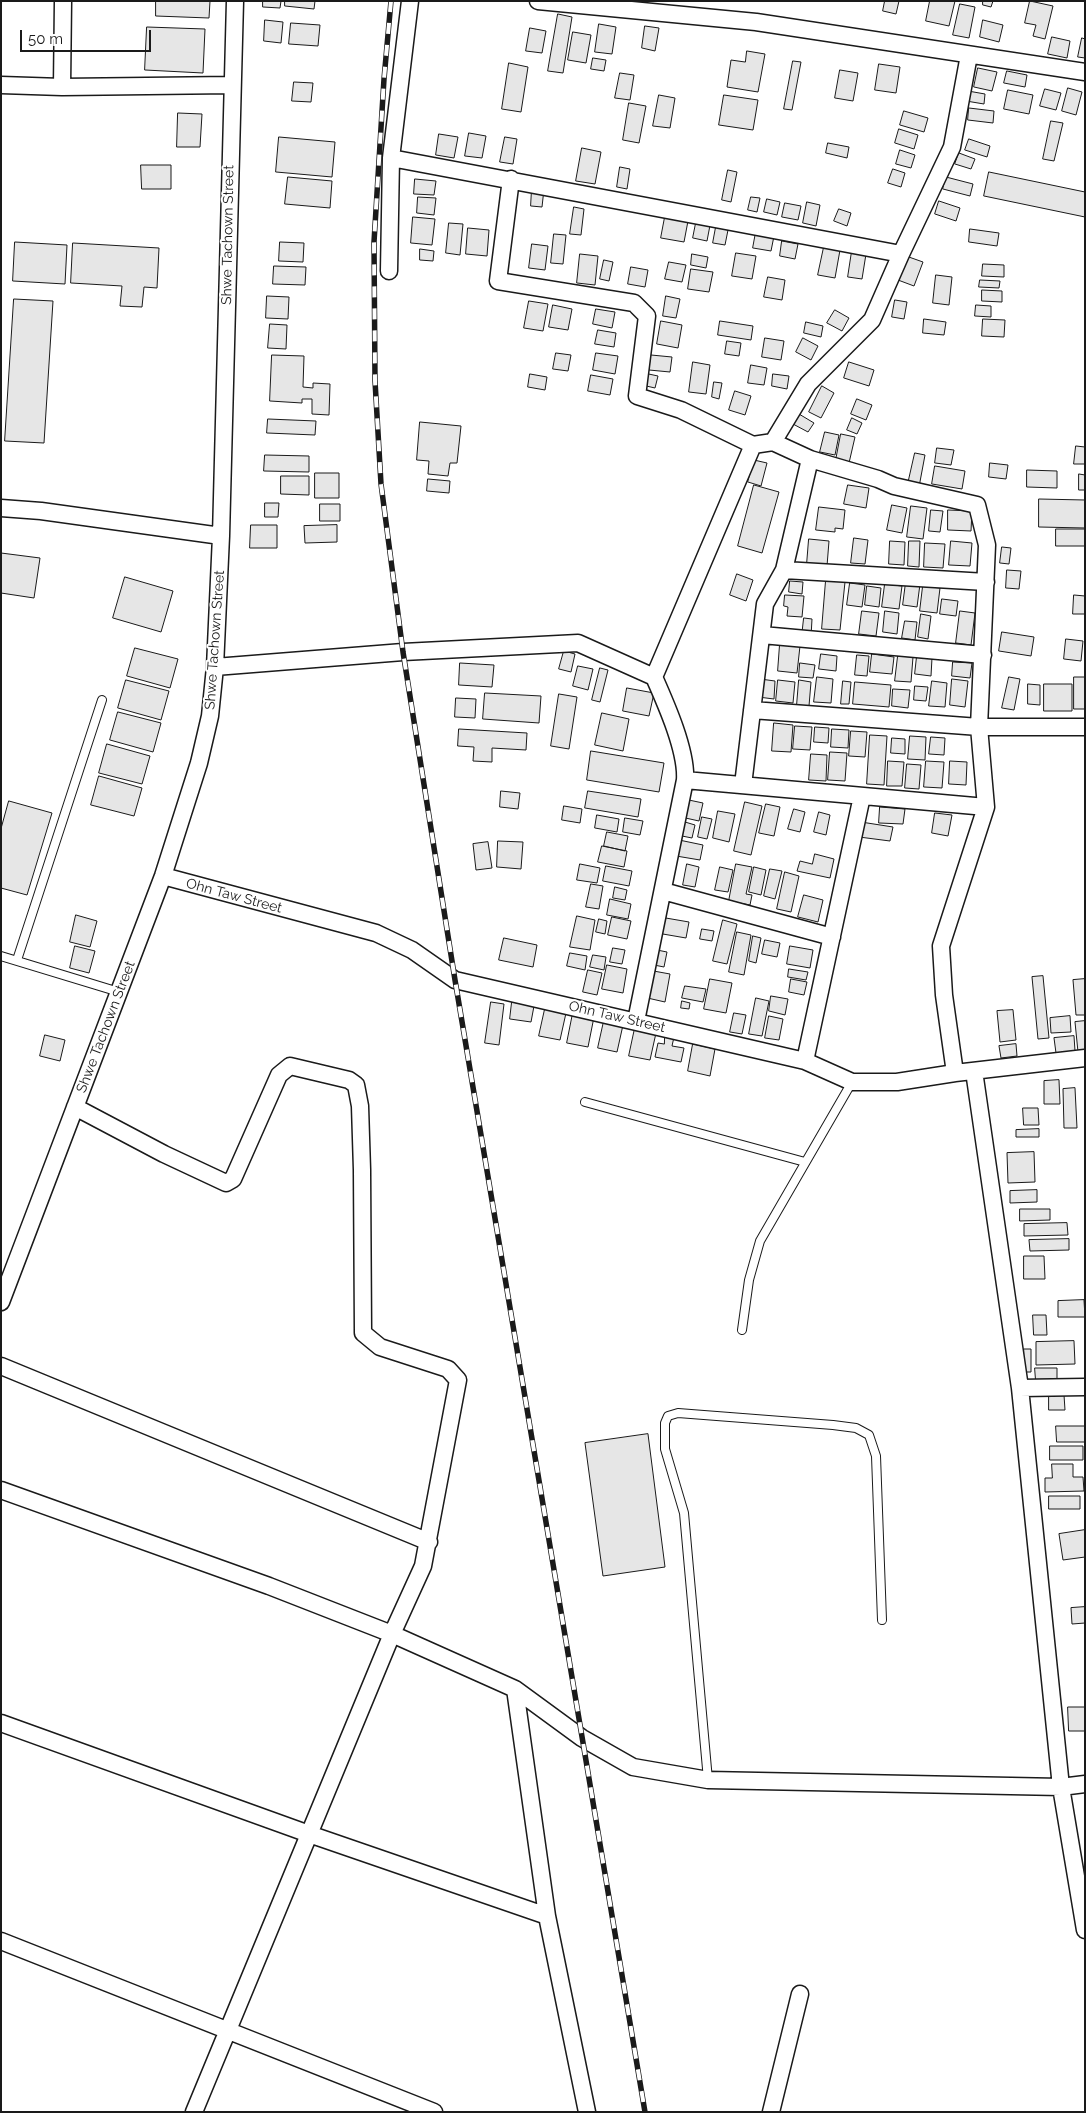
<!DOCTYPE html>
<html>
<head>
<meta charset="utf-8">
<style>
  body { margin:0 }
  #map { position:relative; width:1086px; height:2113px; overflow:hidden; background:#fff; font-family:Raleway,sans-serif }
  canvas { display:block }
  .frame { position:absolute; inset:0; border:2px solid #1a1a1a; pointer-events:none }
  .scale { position:absolute; left:20px; top:30px; width:131px; height:22px; box-sizing:border-box; border:2px solid #1a1a1a; border-top:0; padding-left:6px; font-size:15px; line-height:18px; white-space:nowrap; color:#1a1a1a; -webkit-text-stroke:4px #fff; paint-order:stroke }
</style>
</head>
<body>
<div id="map">
<canvas width="1086" height="2113"></canvas>
<div class="frame"></div>
<div class="scale">50 m</div>
</div>
<script>
const ctx = document.querySelector('canvas').getContext('2d');
ctx.lineJoin = 'round';
function fill(path, color) { ctx.fillStyle = color; ctx.fill(path, 'evenodd'); }
function strokePath(path, color, width, dash) { ctx.strokeStyle = color; ctx.lineWidth = width; ctx.lineCap = dash ? 'butt' : 'round'; ctx.setLineDash(dash || []); ctx.stroke(path); }
function drawText(font, color, halo, rows, align = 'center') {
  ctx.font = font + ' Raleway,sans-serif'; ctx.lineWidth = 4; ctx.setLineDash([]); ctx.textBaseline = 'middle'; ctx.strokeStyle = halo; ctx.fillStyle = color; for (const [text, x, y, turn = 0] of rows) {
    ctx.save(); ctx.translate(x, y); ctx.rotate((+turn || 0) * Math.PI / 180); ctx.textAlign = isNaN(turn) ? turn : align; if (halo) ctx.strokeText(text, 0, 0); ctx.fillText(text, 0, 0); ctx.restore();
  }
}
const building = new Path2D(`
  M156,1H210L209,18L156,16Z
  M263,1H281L280,8L263,7Z
  M285,1H315L314,9L285,6Z
  M885,1H899L896,14L883,11Z
  M930,1H955L949,26L926,21Z
  M983,1H993L991,7L983,5Z
  M1030,1L1053,6L1045,39L1033,36L1036,25L1025,23Z
  M960,4L975,7L969,38L953,35Z
  M558,14L572,17L563,73L548,71Z
  M265,20L283,22L281,43L264,41Z
  M983,20L1003,25L999,42L980,37Z
  M291,23L320,25L318,46L289,44Z
  M599,24L616,27L612,54L595,52Z
  M645,26L659,28L655,51L642,48Z
  M147,27L205,29L203,73L145,70Z
  M530,28L546,31L542,53L526,51Z
  M573,32L591,35L586,63L568,60Z
  M1052,37L1070,41L1067,58L1048,54Z
  M1082,38L1085,39V58L1078,57Z
  M747,51L765,54L758,92L727,87L731,60L745,62Z
  M593,58L606,60L604,71L591,69Z
  M793,61L801,62L792,110L784,109Z
  M509,63L528,67L521,112L502,109Z
  M879,64L900,67L896,93L875,90Z
  M978,68L997,72L992,91L974,87Z
  M840,70L858,73L853,101L835,98Z
  M1007,71L1027,75L1025,87L1004,83Z
  M620,73L634,75L630,100L615,98Z
  M294,82L313,83L311,102L292,101Z
  M1068,88L1082,92L1076,115L1062,111Z
  M1045,89L1061,93L1056,110L1040,106Z
  M1008,90L1033,95L1029,114L1004,109Z
  M968,91L985,94L984,104L966,101Z
  M659,95L675,98L670,128L653,126Z
  M724,95L758,100L753,130L719,125Z
  M629,103L646,106L639,143L623,140Z
  M969,108L994,111L993,123L968,120Z
  M904,111L928,118L924,132L900,125Z
  M178,113L202,114L200,147H177Z
  M1051,121L1063,123L1054,161L1043,159Z
  M899,129L918,135L914,149L895,143Z
  M469,133L486,136L482,158L465,156Z
  M439,134L458,137L454,158L436,155Z
  M279,137L335,142L332,177L276,172Z
  M505,137L517,139L513,164L500,162Z
  M969,139L990,146L987,157L965,150Z
  M828,143L849,147L847,158L826,153Z
  M582,148L601,152L595,184L576,181Z
  M900,150L915,155L911,168L896,164Z
  M959,153L975,159L971,169L955,164Z
  M141,165H171V189H142Z
  M620,167L630,169L627,189L617,187Z
  M893,169L905,173L901,187L888,183Z
  M728,170L737,172L731,202L722,200Z
  M989,172L1085,192V217L984,196Z
  M288,177L332,181L330,208L285,204Z
  M946,177L973,184L970,196L943,189Z
  M415,179L436,181L434,195L414,194Z
  M532,188L544,189L542,207L531,206Z
  M418,197L436,198L434,215L417,213Z
  M751,197L760,198L757,212L748,210Z
  M767,199L780,202L777,215L764,212Z
  M939,201L960,208L956,221L935,214Z
  M807,202L820,205L816,226L803,223Z
  M785,203L801,206L798,220L782,217Z
  M574,207L584,209L581,235L570,234Z
  M839,209L851,213L847,226L834,221Z
  M413,217L435,219L432,245L411,243Z
  M665,217L688,221L684,242L661,238Z
  M697,218L711,220L707,241L693,238Z
  M449,223L463,224L460,255L446,253Z
  M716,227L728,230L725,245L713,243Z
  M468,228L489,230L487,256L466,254Z
  M970,229L999,233L997,246L969,242Z
  M756,232L774,236L771,251L753,248Z
  M554,234L566,235L563,264L551,263Z
  M782,241L798,244L795,259L780,256Z
  M15,242L67,245L65,284L13,281Z
  M280,242L304,243L303,262L279,261Z
  M73,243L159,248L157,288L144,287L142,307L120,306L122,286L71,283Z
  M532,244L548,246L545,270L529,268Z
  M824,247L840,250L835,278L818,275Z
  M420,249L434,251L433,261L420,260Z
  M852,251L866,254L862,279L848,277Z
  M736,253L756,256L752,279L732,276Z
  M580,254L598,256L595,285L577,283Z
  M692,254L708,257L706,268L691,265Z
  M906,256L923,262L914,286L898,280Z
  M604,260L613,262L609,281L600,279Z
  M669,262L686,265L682,282L665,279Z
  M983,264L1004,265V277L982,276Z
  M274,266L306,267L305,285L273,284Z
  M631,267L648,270L645,287L628,284Z
  M691,269L713,272L709,292L688,289Z
  M936,275L952,277L949,305L933,303Z
  M768,277L785,280L782,300L764,297Z
  M980,280L1000,281L999,288L979,287Z
  M982,290L1002,291V302L982,301Z
  M267,296L289,297L288,319L266,318Z
  M666,296L680,299L676,318L663,316Z
  M14,299L53,301L44,443L5,441Z
  M895,300L907,302L904,319L892,317Z
  M529,301L548,304L543,331L524,328Z
  M553,305L572,309L568,330L549,327Z
  M976,305L991,306V317L975,316Z
  M596,309L615,312L612,328L593,324Z
  M835,310L849,318L842,331L827,323Z
  M924,319L946,322L944,335L923,333Z
  M983,319L1005,320L1004,337L982,336Z
  M661,321L682,325L678,348L657,344Z
  M720,321L753,326L751,340L718,335Z
  M806,322L823,326L821,337L804,333Z
  M270,324L287,325L286,349L268,348Z
  M598,330L616,333L614,347L595,344Z
  M765,338L784,341L781,360L762,357Z
  M803,338L818,346L811,360L796,352Z
  M727,341L741,343L739,356L725,354Z
  M556,353L571,355L568,371L553,369Z
  M596,353L618,356L615,374L593,370Z
  M272,355L304,356L303,387L313,388V383L330,384L329,415L312,414V399H302V403L270,401Z
  M651,355L672,357L670,372L649,370Z
  M693,362L710,365L706,394L689,392Z
  M849,362L874,370L869,386L844,378Z
  M751,365L767,368L764,385L748,383Z
  M644,373L658,376L655,388L642,385Z
  M530,374L547,377L545,390L528,387Z
  M773,374L789,376L787,389L772,386Z
  M591,375L613,379L610,395L588,391Z
  M714,382L722,383L719,399L712,397Z
  M822,386L834,393L821,418L809,412Z
  M735,391L751,396L745,415L729,410Z
  M857,399L872,405L866,420L851,414Z
  M799,414L814,423L808,432L793,424Z
  M852,418L862,423L857,434L847,430Z
  M268,419L316,421L315,435L267,433Z
  M420,422L461,426L457,463H450L448,476L428,474L429,461L417,460Z
  M825,432L839,435L835,455L820,452Z
  M841,434L855,437L849,463L836,460Z
  M1076,446L1085,447V464H1074Z
  M937,448L954,450L951,465L935,463Z
  M915,453L925,455L919,487L908,484Z
  M265,455L309,456V472L264,471Z
  M754,460L767,463L761,486L748,482Z
  M990,463L1008,465L1006,479L989,477Z
  M935,466L965,471L962,489L932,484Z
  M1027,470L1057,471V488L1027,487Z
  M315,473H339V498H315Z
  M1079,474L1085,475V490H1079Z
  M281,476H309V495L281,494Z
  M428,479L450,481L449,493L427,491Z
  M754,485L779,492L762,553L738,546Z
  M848,485L869,488L866,508L844,504Z
  M1039,499L1085,500V528L1039,527Z
  M265,503H279L278,517H265Z
  M320,504H340V521H320Z
  M892,505L907,508L902,533L887,530Z
  M911,506L927,508L923,539L907,537Z
  M819,507L845,510L843,529L835,528V532L816,530Z
  M931,510L943,511L940,532L929,531Z
  M948,510L972,511L971,531L948,530Z
  M251,525H277V548H250Z
  M337,525V542L305,543L304,526Z
  M1056,529H1085V546H1056Z
  M854,538L868,540L865,564L851,563Z
  M809,539L829,541L827,566L807,564Z
  M890,541L905,542L904,565L889,564Z
  M909,541H920L919,567L908,566Z
  M951,541L972,543L970,566L949,565Z
  M925,543L945,544L943,568L924,567Z
  M1002,547L1011,548L1009,564L1000,563Z
  M1,553L40,558L34,598L1,593Z
  M1007,570L1021,571L1019,589L1006,588Z
  M737,574L753,580L746,601L730,595Z
  M125,577L173,591L161,632L113,618Z
  M826,580L845,582L840,630L822,629Z
  M790,581L803,582L802,594L789,592Z
  M906,582L920,584L917,607L903,605Z
  M850,583L865,585L862,607L847,605Z
  M885,584L902,586L899,609L882,607Z
  M867,586L881,588L879,607L865,605Z
  M923,586L940,588L937,613L920,611Z
  M785,595L804,596L802,617L787,616L788,607L784,606Z
  M1074,595L1085,596V614H1073Z
  M942,599L958,601L956,616L940,614Z
  M862,611L879,613L876,636L859,634Z
  M885,611L899,613L897,634L883,632Z
  M960,611L975,613L971,645L956,643Z
  M921,614L931,616L928,639L918,637Z
  M804,618L812,619L811,637L802,636Z
  M905,621L917,622L915,640L902,638Z
  M1002,632L1034,637L1031,656L999,651Z
  M1066,639L1083,641L1081,661L1064,659Z
  M780,644L800,646L797,673L778,671Z
  M135,648L178,659L170,688L127,676Z
  M564,651L575,654L571,672L559,669Z
  M821,654L837,656L836,671L819,669Z
  M872,654L894,657L892,674L870,672Z
  M857,655L869,656L867,676L855,675Z
  M898,656L913,657L911,682L895,681Z
  M917,656L932,658L931,676L915,674Z
  M953,662L972,663L970,678L952,676Z
  M460,663L494,665L492,687L459,685Z
  M800,663L815,665L813,678L799,677Z
  M578,666L593,669L588,690L573,686Z
  M600,668L608,670L600,702L592,700Z
  M817,677L833,679L831,703L814,702Z
  M1009,677L1020,679L1014,710L1002,708Z
  M1074,677H1085V709H1074Z
  M760,679L775,681L774,699L758,697Z
  M952,679L968,681L965,707L950,705Z
  M126,680L169,691L161,720L118,708Z
  M778,680L795,682L793,703L776,701Z
  M799,680L811,682L809,706L797,705Z
  M843,681L851,682L849,704H841Z
  M932,681L947,683L945,707L929,706Z
  M855,682L891,685L889,707L853,704Z
  M1028,684L1040,685V705L1028,704Z
  M1044,684H1072V711H1044Z
  M915,686L928,687L926,701L914,700Z
  M627,688L654,693L649,716L623,711Z
  M893,689L910,690L908,708L892,706Z
  M485,693L541,696L539,723L483,719Z
  M559,694L577,697L569,749L551,746Z
  M456,698L476,699L475,718L455,717Z
  M118,712L161,723L153,752L110,740Z
  M602,713L629,719L623,751L595,745Z
  M774,723L793,725L791,752L772,751Z
  M795,726L812,727L810,750L793,749Z
  M815,727L829,728L828,743L814,742Z
  M459,729L527,733L526,750L492,748V762L473,761L474,747L458,746Z
  M832,729L849,730L848,748L831,747Z
  M851,731L867,732L865,757L849,756Z
  M870,735L887,736L884,785L867,784Z
  M910,736L926,737L925,760L908,759Z
  M931,737L945,738L944,755L929,754Z
  M892,738L905,739V754L891,753Z
  M107,744L150,756L142,784L99,773Z
  M591,751L664,763L659,792L587,780Z
  M830,752L847,753L845,781L828,780Z
  M811,754L827,755L826,781L809,780Z
  M888,761L904,762L902,786H887Z
  M926,761L944,762L942,788L924,787Z
  M950,761L967,762L966,785L949,784Z
  M907,764L921,765L919,789L905,788Z
  M99,776L142,788L134,816L91,805Z
  M501,791L520,793L518,809L500,807Z
  M588,791L641,799L638,817L585,808Z
  M684,799L703,803L699,821L681,817Z
  M9,801L52,813L27,895L1,888V829Z
  M745,802L762,806L751,855L734,851Z
  M766,804L780,807L774,836L759,833Z
  M564,806L582,809L580,823L562,820Z
  M880,807L905,809L903,824L879,823Z
  M794,809L805,812L800,832L788,829Z
  M718,811L735,814L729,842L713,838Z
  M819,812L830,815L826,835L814,832Z
  M935,813L952,815L948,836L932,833Z
  M597,815L619,819L617,832L595,828Z
  M702,817L712,819L707,839L698,837Z
  M625,818L643,821L640,835L623,832Z
  M685,822L695,825L692,838L682,836Z
  M861,822L893,827L890,841L859,837Z
  M607,832L628,836L625,851L604,846Z
  M679,840L703,845L700,860L676,856Z
  M498,841L523,842L521,869L497,867Z
  M488,842L492,868L476,870L473,844Z
  M602,846L627,851L624,867L598,862Z
  M815,854L834,859L830,878L797,871L800,861L812,864Z
  M580,864L600,868L597,883L577,880Z
  M687,864L699,867L695,887L683,885Z
  M736,864L752,867L746,894L752,895L750,905L729,901Z
  M606,866L632,871L629,886L603,881Z
  M720,867L733,870L728,892L715,890Z
  M754,867L766,870L761,895L749,892Z
  M770,869L782,871L775,899L764,896Z
  M785,872L799,876L791,912L777,909Z
  M591,884L603,886L599,909L586,907Z
  M615,887L627,890L625,900L613,898Z
  M804,895L823,900L818,922L798,917Z
  M610,899L631,904L628,919L607,915Z
  M76,915L97,921L90,947L70,942Z
  M577,916L595,920L590,950L570,947Z
  M612,917L631,921L627,939L608,935Z
  M660,917L689,922L686,938L657,933Z
  M599,919L607,921L605,934L596,932Z
  M723,920L737,924L727,964L713,961Z
  M702,929L714,931L712,941L700,939Z
  M737,932L751,935L744,975L729,972Z
  M753,936L761,938L756,963L749,961Z
  M504,938L537,945L533,967L499,960Z
  M765,940L780,943L777,957L762,954Z
  M75,946L95,951L89,973L70,968Z
  M790,946L813,950L810,968L787,964Z
  M613,948L625,950L622,964L610,962Z
  M652,949L667,952L664,967L649,964Z
  M570,953L587,956L585,970L567,966Z
  M593,955L606,957L604,970L590,967Z
  M607,965L627,969L623,993L602,989Z
  M789,969L808,972L806,980L788,977Z
  M588,970L602,973L597,995L583,992Z
  M648,970L670,974L665,1002L643,997Z
  M1043,976L1049,1038L1038,1039L1032,977Z
  M710,979L732,983L726,1013L704,1009Z
  M791,979L807,982L804,995L789,992Z
  M1085,979V1015H1076L1073,980Z
  M685,986L706,989L703,1002L682,998Z
  M771,996L788,999L785,1015L769,1011Z
  M756,998L769,1001L762,1036L749,1034Z
  M682,1001L690,1003L689,1009L681,1008Z
  M491,1002L504,1004L499,1045L485,1043Z
  M512,1002L534,1006L531,1022L510,1019Z
  M545,1009L566,1013L560,1040L539,1036Z
  M1013,1010L1016,1040L1000,1042L997,1011Z
  M573,1013L594,1017L588,1047L567,1043Z
  M734,1013L746,1015L742,1034L730,1032Z
  M769,1016L783,1019L779,1040L765,1038Z
  M1070,1016L1071,1032L1051,1033L1050,1018Z
  M604,1021L623,1025L617,1052L598,1048Z
  M1085,1021V1052H1078L1075,1022Z
  M635,1028L656,1033L650,1060L629,1056Z
  M45,1035L65,1040L60,1061L40,1056Z
  M665,1036L674,1037L672,1046L684,1048L681,1062L655,1057L658,1043L664,1044Z
  M1074,1036L1075,1051L1056,1053L1054,1038Z
  M693,1044L715,1049L710,1076L688,1071Z
  M1016,1044L1017,1056L1001,1058L999,1046Z
  M1059,1080L1060,1104H1044V1081Z
  M1075,1088L1077,1128H1064L1063,1089Z
  M1023,1108H1038L1039,1125H1024Z
  M1039,1129V1137H1016V1130Z
  M1034,1152L1035,1182L1008,1183L1007,1153Z
  M1037,1190V1202L1010,1203V1191Z
  M1020,1209H1050V1220L1020,1221Z
  M1067,1223L1068,1235L1024,1236V1224Z
  M1069,1239V1250L1030,1251L1029,1240Z
  M1024,1256H1044L1045,1279H1024Z
  M1084,1300L1085,1317H1058V1301Z
  M1033,1315H1046L1047,1335H1034Z
  M1074,1341L1075,1364L1036,1365V1342Z
  M1024,1349H1031V1372H1024Z
  M1035,1368H1057V1381H1036Z
  M1049,1395H1064L1065,1410H1049Z
  M1056,1426H1085V1442H1057Z
  M648,1434L665,1567L603,1576L585,1443Z
  M1050,1446H1083V1460H1050Z
  M1052,1464H1073V1477H1083L1084,1491L1045,1492V1478H1052Z
  M1049,1496H1080V1509H1049Z
  M1085,1530V1557L1063,1560L1059,1534Z
  M1085,1607V1623L1072,1624L1071,1608Z
  M1068,1707H1085V1731H1069Z`);
fill(building, '#e6e6e6');
strokePath(building, '#1a1a1a', 1);
const service = new Path2D(`
  M1,956L119,992
  M17,960L102,700
  M585,1102L805,1162
  M742,1330L749,1280L760,1241L852,1082
  M708,1780L684,1513L665,1449V1423L668,1416L678,1413L833,1425L856,1428L869,1435L876,1456L882,1620`);
const minor = new Path2D(`
  M538,1L756,22L1085,72
  M1,85L62,87L232,85
  M62,87L63,1
  M391,158L901,254
  M511,179L498,281L634,303L647,316L637,396L681,410L753,445L773,442L808,384L872,320L901,254L952,147L969,55
  M389,271L391,158L410,1
  M773,442L810,459
  M1,508L41,511L221,536
  M784,570L986,582
  M762,635L983,655
  M215,667L403,652L578,643L654,677C666,704 687,751 685,780L636,1021
  M654,677L753,445
  M752,710L979,727H1085
  M685,780L986,807
  M743,785L765,604L784,570L810,459L878,479L894,486L977,505L987,545L979,727L986,807L941,946L944,995L955,1073
  M163,876L376,933L412,950L455,980L805,1061L852,1082H897L955,1073L1085,1058
  M663,891L832,937
  M805,1061L862,796
  M974,1071L1020,1388L1061,1787L1085,1930
  M75,1107L164,1154L226,1183L233,1179L279,1075L290,1066L349,1080L356,1085L360,1106L362,1170L363,1333L380,1347L448,1369L458,1380L423,1566L392,1634L194,2112
  M1,1302L163,876L199,763L210,716L215,667L221,536L235,1
  M1,1366L429,1542
  M1020,1388L1085,1387
  M1,1490L269,1586L392,1634L515,1689L582,1738L633,1767L708,1780L1061,1787L1085,1784
  M515,1689L547,1916L587,2112
  M1,1723L309,1834L547,1916
  M1,1941L434,2112
  M771,2112L800,1994`);
strokePath(service, '#1a1a1a', 10);
strokePath(minor, '#1a1a1a', 19);
strokePath(service, '#fff', 8);
strokePath(minor, '#fff', 16);
const rail = new Path2D(`
  M391,1L384,79L374,242L375,381L381,484L403,652L455,980L645,2112`);
strokePath(rail, '#1a1a1a', 5.5);
strokePath(rail, '#fff', 4, [11]);
drawText('14px', '#1a1a1a', '#fff', [
  ["Shwe Tachown Street",228,235,-89],
  ["Shwe Tachown Street",215,640,-86],
  ["Ohn Taw Street",234,896,15],
  ["Ohn Taw Street",617,1017,13],
  ["Shwe Tachown Street",106,1027,-69]
]);
</script>
</body>
</html>
